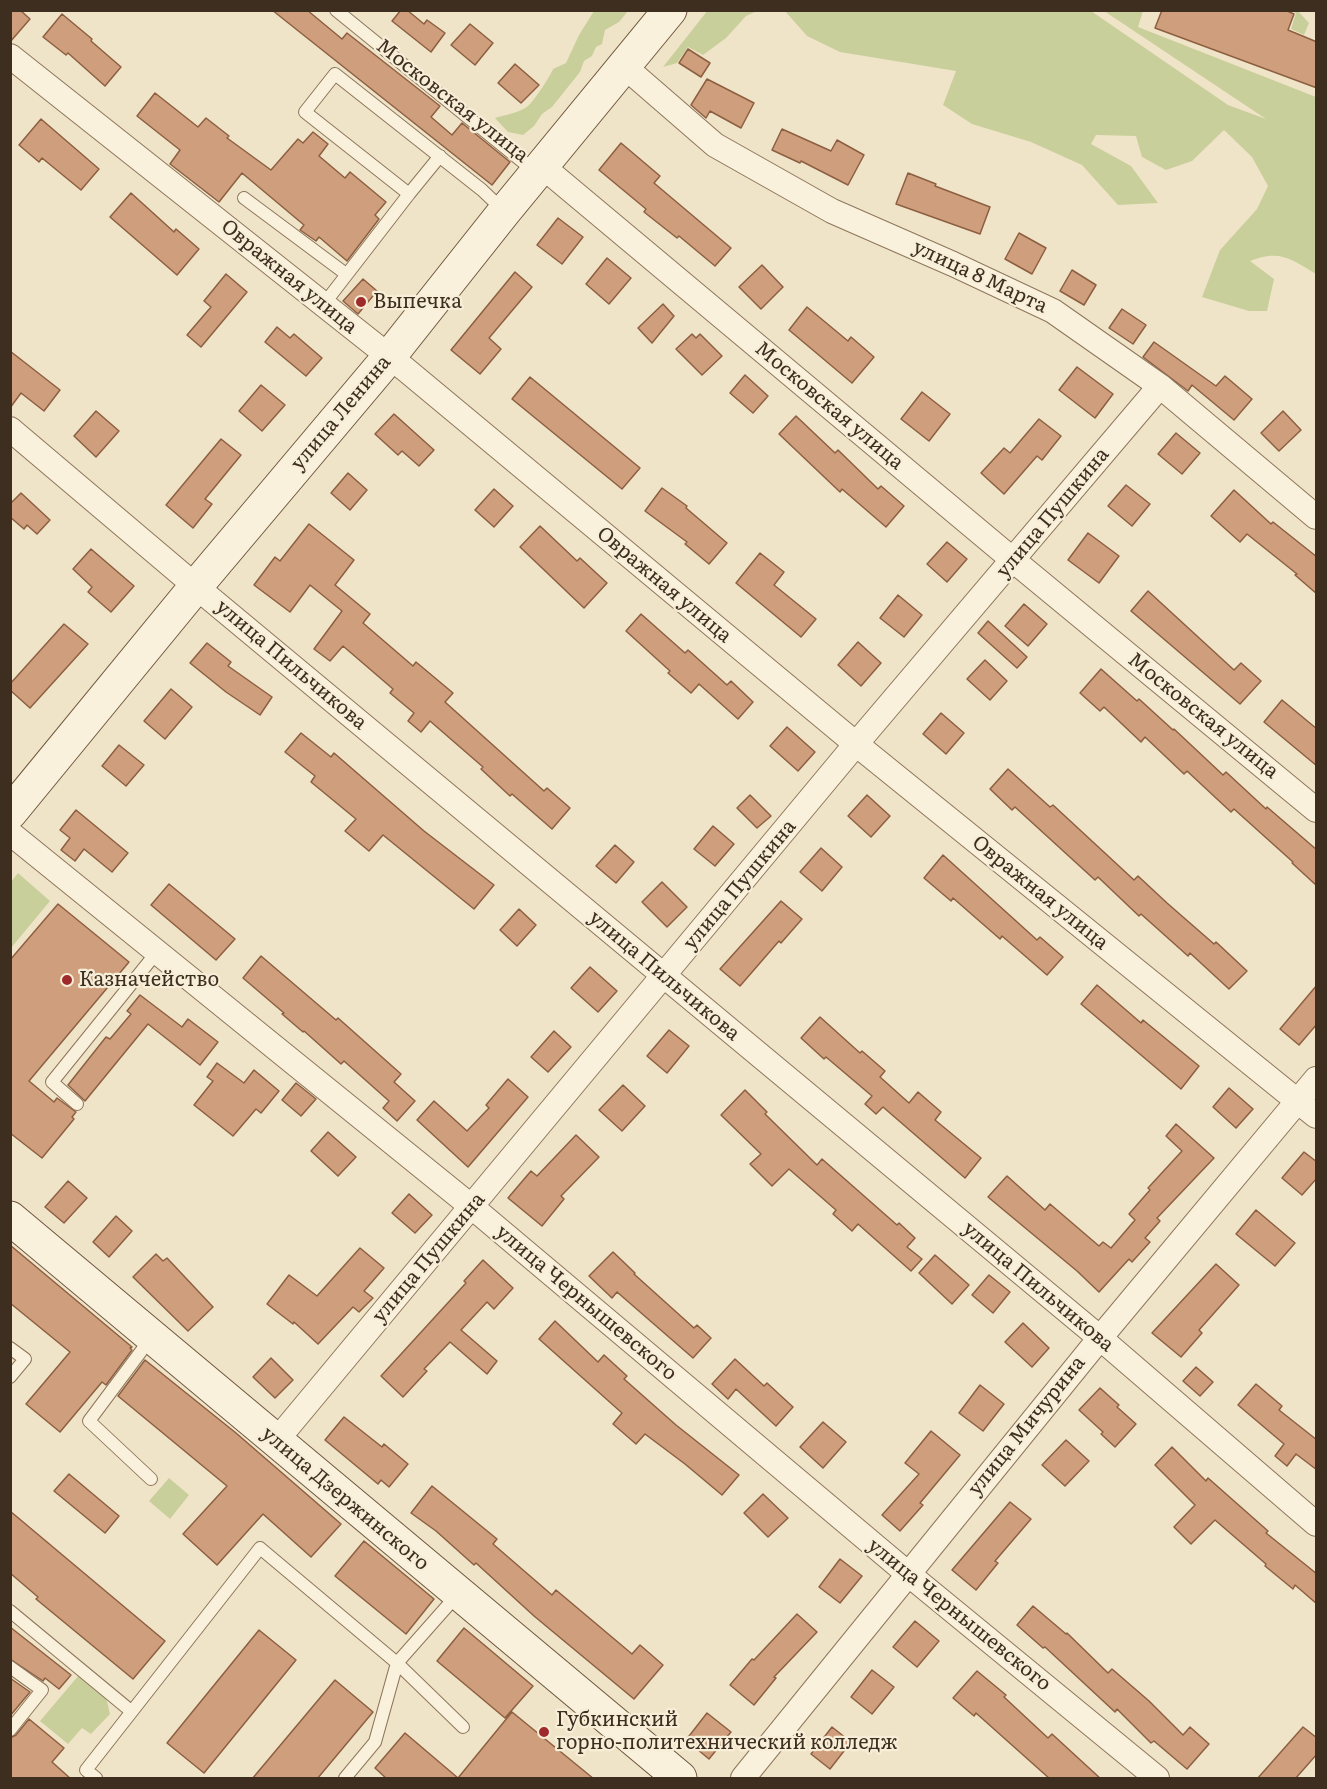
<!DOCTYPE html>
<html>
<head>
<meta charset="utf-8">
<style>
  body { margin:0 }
  #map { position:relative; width:1327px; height:1789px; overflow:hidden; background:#f0e4c8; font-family:Literata,serif }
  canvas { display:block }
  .frame { position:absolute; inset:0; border:12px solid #3d2e20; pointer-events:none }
</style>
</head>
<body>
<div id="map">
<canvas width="1327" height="1789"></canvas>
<div class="frame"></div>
</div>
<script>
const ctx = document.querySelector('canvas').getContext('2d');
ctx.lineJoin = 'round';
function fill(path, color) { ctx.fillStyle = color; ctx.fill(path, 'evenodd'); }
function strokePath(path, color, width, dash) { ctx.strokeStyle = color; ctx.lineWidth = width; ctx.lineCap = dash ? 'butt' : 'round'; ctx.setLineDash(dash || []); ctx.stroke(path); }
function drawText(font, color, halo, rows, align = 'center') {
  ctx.font = font + ' Literata,serif'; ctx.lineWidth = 4.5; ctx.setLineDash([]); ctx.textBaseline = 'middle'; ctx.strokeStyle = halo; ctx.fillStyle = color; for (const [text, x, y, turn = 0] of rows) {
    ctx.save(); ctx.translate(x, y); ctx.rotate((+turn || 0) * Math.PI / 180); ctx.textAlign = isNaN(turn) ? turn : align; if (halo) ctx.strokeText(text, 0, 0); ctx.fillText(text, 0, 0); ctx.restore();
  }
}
fill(new Path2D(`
  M708,10L757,11L746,16L726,38L703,55L688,47L677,63L663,67Z
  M594,11H628L619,22L605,30L602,44L596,47L592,56L584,61L580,72L552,107L542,114L534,126L523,135L508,132L495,118C505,115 521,112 528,106C534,101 551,75 553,69L566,63L579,35Z
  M785,11H1091L1228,105L1266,119L1104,11H1143L1138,27L1316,97V274C1291,259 1280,249 1250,261L1274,279L1267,311H1249L1202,297L1220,250L1257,209L1268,186L1252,157L1224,130L1192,161L1166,170L1142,157L1136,136L1096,135L1091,144L1131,166L1158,203L1118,205L1082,165L1031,142L972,124L943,105L956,71L840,52L807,36Z
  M1291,11H1298L1309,23L1304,35L1291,29L1296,13Z
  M18,873L50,901L11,948V882Z
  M169,1478L189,1495L170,1519L149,1501Z
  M79,1675L106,1697L110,1714L91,1734L82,1728L68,1744L40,1721Z`), '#c9cf9b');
const building = new Path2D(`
  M10,10H20L30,19L10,42Z
  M272,10H307L342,39L347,33L440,106L431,117L452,135L462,123L510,162L492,185Z
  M401,10H407L424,24L427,20L445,33L431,52L392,21Z
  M1162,10H1285L1294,14L1288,30L1317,42V88L1155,28Z
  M62,14L92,39L91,41L121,67L105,86L68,53L66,55L43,37Z
  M470,24L493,43L475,65L451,45Z
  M688,49L710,63L701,77L679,63Z
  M515,64L539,85L521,103L498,83Z
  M707,79L754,103L741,128L710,111L706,118L691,105Z
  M155,93L198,127L206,118L229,136L227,138L271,170L298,139L303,143L313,132L328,144L319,156L345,178L350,172L386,202L375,215L379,219L347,261L319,237L316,241L300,230L304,225L242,173L219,202L170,164L180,150L137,116Z
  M41,119L99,169L81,190L42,158L39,162L19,145Z
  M782,129L831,151L837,140L864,155L848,185L801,161L800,163L772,150Z
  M621,143L660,176L654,183L731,248L715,266L679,236L677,238L644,212L646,209L599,170Z
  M908,173L936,184L935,186L990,207L980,234L896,204Z
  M131,193L174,232L176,229L199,249L177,275L110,217Z
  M558,218L583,237L562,264L537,245Z
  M1019,233L1046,248L1032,274L1005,259Z
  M607,258L631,278L609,304L586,284Z
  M762,265L783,287L761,309L739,287Z
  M1072,270L1096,285L1084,305L1060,291Z
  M515,272L532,287L489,338L501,349L480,374L451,350Z
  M226,274L247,292L201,347L187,335L211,307L204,301Z
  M363,279L377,291L358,314L343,301Z
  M663,304L674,316L652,343L638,328Z
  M807,307L848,341L851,337L874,357L852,383L789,330Z
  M1122,309L1146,325L1133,344L1109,328Z
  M277,327L290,338L294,334L322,358L306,376L265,342Z
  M692,334L696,338L700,334L722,356L702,375L676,349Z
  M1154,342L1216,386L1225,376L1252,399L1234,420L1192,385L1188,391L1143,357Z
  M10,351L60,390L44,411L21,393L10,408Z
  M1077,367L1113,394L1095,418L1059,390Z
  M745,375L768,396L753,413L730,393Z
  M530,377L640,468L622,489L512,399Z
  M261,385L285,405L262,431L239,411Z
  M922,392L950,414L929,441L901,419Z
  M96,411L119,431L96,457L74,436Z
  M1283,411L1301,430L1279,451L1261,433Z
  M394,414L434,450L419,466L402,451L398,455L375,434Z
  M796,416L835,453L838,450L878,489L881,486L904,506L886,527L842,489L840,492L779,434Z
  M1039,419L1061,436L1042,460L1037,456L1004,494L981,473L1004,448L1010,453Z
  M1176,433L1200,453L1182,474L1158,454Z
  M221,439L241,455L205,499L212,504L193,528L166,505Z
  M348,473L367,490L350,510L331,493Z
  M1126,485L1150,504L1132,526L1108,506Z
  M662,488L687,506L686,508L727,543L709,564L685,544L687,542L645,511Z
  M494,489L513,506L494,527L475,510Z
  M1234,490L1271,524L1273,522L1317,557V594L1295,575L1297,574L1247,534L1240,542L1211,516Z
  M21,493L50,520L37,534L27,525L24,529L10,517V504Z
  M309,524L354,560L335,585L370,614L363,623L413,666L416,662L453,693L445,702L544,791L547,788L570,808L552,829L512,794L510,796L481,769L483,767L430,721L421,732L408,721L414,713L390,693L393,689L343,646L330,661L314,649L342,611L310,585L290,612L254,585L275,557L280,561Z
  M540,526L577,561L580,558L607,583L584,608L520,547Z
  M1088,533L1119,556L1099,583L1068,560Z
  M947,542L967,559L947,582L927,564Z
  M91,549L134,586L111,612L88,592L92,587L73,569Z
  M760,553L784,572L774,585L816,619L801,637L736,583Z
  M1148,591L1234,670L1241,663L1261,681L1240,704L1131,611Z
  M898,595L922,615L904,637L880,618Z
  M1024,604L1047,624L1028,646L1005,626Z
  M641,614L685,653L688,650L727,685L731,681L753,702L738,719L699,684L691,693L668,673L670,671L626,631Z
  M988,621L1027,657L1017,668L978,633Z
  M64,624L88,644L30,708L10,690V684Z
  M858,642L881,663L861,686L838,665Z
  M207,643L231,662L228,666L272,697L260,715L226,692L190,663Z
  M985,660L1007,681L990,700L967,679Z
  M1101,669L1137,701L1139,699L1173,730L1174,729L1223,775L1226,772L1266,809L1267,807L1317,850V886L1292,863L1293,862L1234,809L1231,812L1187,771L1184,774L1145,737L1141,742L1104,707L1100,711L1080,693Z
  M171,689L192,707L165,739L144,721Z
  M1282,700L1317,729V766L1264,722Z
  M941,713L964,733L946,754L923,734Z
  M787,727L815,752L798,771L770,746Z
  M301,733L331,757L334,753L424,831L494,885L474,909L383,835L369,851L345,831L356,819L311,782L315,776L285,752Z
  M119,745L144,765L126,786L102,766Z
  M1008,769L1050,807L1053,805L1134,880L1138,876L1167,903L1214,944L1216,942L1247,971L1229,989L1190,953L1188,956L1141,914L1139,916L1098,877L1095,880L1015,807L1012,810L990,789Z
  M750,795L771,816L757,828L737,808Z
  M867,795L890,816L871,837L848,816Z
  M76,810L128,853L112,872L84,849L75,861L61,850L70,838L60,830Z
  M713,826L734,844L715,866L694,849Z
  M615,845L634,862L616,883L596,866Z
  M821,848L842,867L822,891L800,872Z
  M943,855L1037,940L1040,937L1063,957L1047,975L1002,936L1000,939L953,898L951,901L924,878Z
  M662,882L687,907L667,927L642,902Z
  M169,884L235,939L216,960L151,905Z
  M781,901L802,919L781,943L779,941L740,986L720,969Z
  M58,904L129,962L29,1081L54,1102L57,1098L76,1112L72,1117L74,1119L42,1158L10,1133V960Z
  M519,909L536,925L517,946L500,930Z
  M261,956L336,1020L338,1018L401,1074L394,1082L415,1101L397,1121L383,1108L389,1101L344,1061L341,1064L304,1031L303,1032L282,1014L284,1013L243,978Z
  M590,967L617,991L598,1012L571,988Z
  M1097,985L1141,1023L1143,1020L1199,1066L1181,1089L1081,1004Z
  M1317,985V1024L1299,1045L1280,1029Z
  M140,995L182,1027L188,1019L218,1042L200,1065L148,1024L85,1101L68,1085L106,1037L110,1039L131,1014L127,1011Z
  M820,1017L860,1053L862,1051L885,1071L880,1077L909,1103L918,1092L941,1112L935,1120L981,1158L965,1178L883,1107L876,1114L865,1104L872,1096L826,1057L824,1059L801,1038Z
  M669,1030L689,1046L667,1073L647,1056Z
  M554,1031L571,1047L548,1072L531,1057Z
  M217,1063L244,1083L254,1070L279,1091L261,1113L256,1109L233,1136L194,1105L213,1081L207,1077Z
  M508,1079L528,1097L468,1167L417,1120L434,1101L467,1131L489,1108L486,1105Z
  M296,1083L316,1099L301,1116L282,1100Z
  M623,1085L645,1106L622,1131L599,1110Z
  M1229,1088L1253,1109L1236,1128L1213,1107Z
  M745,1090L767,1112L765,1114L817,1165L822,1159L897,1225L899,1223L915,1238L907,1247L922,1259L911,1271L858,1224L852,1231L833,1214L836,1210L789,1169L772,1186L750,1164L761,1154L721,1115Z
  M1176,1124L1214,1158L1157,1218L1160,1221L1145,1238L1150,1242L1132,1262L1129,1259L1099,1292L1077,1271L988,1197L1007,1176L1045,1210L1050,1204L1099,1246L1103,1242L1111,1248L1135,1220L1129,1214L1150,1190L1148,1188L1182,1151L1166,1136Z
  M328,1132L356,1157L338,1176L311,1151Z
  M576,1135L599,1157L561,1196L564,1199L542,1226L508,1198L531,1171L537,1176Z
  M1304,1152L1317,1162V1178L1302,1195L1282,1178Z
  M68,1181L87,1198L64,1223L45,1207Z
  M409,1194L432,1215L415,1233L392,1213Z
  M1256,1210L1295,1243L1275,1266L1236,1234Z
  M116,1216L132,1231L109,1257L93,1242Z
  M10,1245L132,1347L130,1348L132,1350L106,1385L102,1382L60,1432L26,1404L70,1352L10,1303Z
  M360,1248L384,1268L364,1291L373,1298L359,1312L353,1307L318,1344L294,1322L293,1324L267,1304L289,1275L317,1296Z
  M613,1252L635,1273L634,1274L694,1328L697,1325L711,1338L693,1358L617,1292L612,1298L589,1276Z
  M156,1254L163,1261L167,1258L213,1307L188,1331L133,1277Z
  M935,1255L969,1285L952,1304L919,1273Z
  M483,1260L513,1288L494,1309L487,1302L461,1330L497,1361L487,1374L450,1342L424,1369L427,1371L403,1397L381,1376L466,1283L464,1281Z
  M1216,1264L1239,1285L1199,1330L1202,1333L1181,1357L1152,1333Z
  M989,1275L1010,1292L993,1313L972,1295Z
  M555,1321L598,1362L604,1355L627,1376L624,1379L676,1425L739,1475L722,1495L685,1464L645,1434L636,1444L613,1424L622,1413L539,1339Z
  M1023,1323L1049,1348L1032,1367L1005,1342Z
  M271,1358L293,1380L275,1398L253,1377Z
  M735,1359L764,1386L767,1383L793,1407L776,1426L736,1389L728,1399L712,1384Z
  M145,1360L236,1433L341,1524L311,1557L263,1514L217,1565L183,1534L227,1486L118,1396Z
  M1196,1367L1213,1382L1200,1396L1183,1381Z
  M1256,1384L1282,1406L1279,1410L1317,1440V1470L1296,1454L1287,1466L1275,1456L1284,1444L1238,1405Z
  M980,1385L1004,1404L983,1431L959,1413Z
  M1100,1388L1119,1405L1117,1407L1136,1424L1115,1447L1101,1434L1103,1432L1079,1410Z
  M344,1417L382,1447L384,1444L408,1464L389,1487L381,1480L378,1484L325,1440Z
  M823,1422L846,1442L823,1468L800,1447Z
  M931,1431L960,1455L920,1503L923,1505L900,1531L882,1515L919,1474L905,1463Z
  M1066,1440L1089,1461L1065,1486L1042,1465Z
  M1172,1447L1206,1481L1208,1478L1268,1531L1266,1533L1317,1574V1604L1295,1585L1293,1589L1265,1566L1266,1564L1215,1520L1191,1544L1174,1527L1195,1505L1155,1465Z
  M69,1474L119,1516L105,1533L54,1491Z
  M432,1486L497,1539L493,1544L552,1595L556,1590L632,1654L640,1645L663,1665L634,1699L534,1616L476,1563L474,1565L436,1531L411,1513Z
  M763,1494L788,1518L768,1537L744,1513Z
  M1010,1502L1031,1519L995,1561L998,1563L976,1590L952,1570Z
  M10,1511L165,1641L133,1679L36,1599L38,1597L10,1573Z
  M364,1541L434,1599L406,1634L335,1576Z
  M840,1559L862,1576L840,1603L819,1587Z
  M1033,1606L1066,1634L1067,1633L1108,1673L1112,1669L1149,1701L1183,1735L1190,1727L1209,1744L1187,1769L1154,1741L1151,1743L1117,1709L1115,1712L1045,1647L1043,1648L1017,1625Z
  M797,1614L817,1632L774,1677L776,1678L754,1705L730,1685L752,1659L754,1660Z
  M915,1621L939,1641L917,1667L893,1647Z
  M10,1627L71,1675L59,1689L45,1678L43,1681L10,1659Z
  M464,1628L533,1686L505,1718L437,1661Z
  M259,1630L296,1660L204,1773L167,1743Z
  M872,1670L894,1687L872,1714L851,1697Z
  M977,1671L1006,1695L1004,1697L1048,1738L1052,1734L1101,1779H1050L976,1713L974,1716L953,1698Z
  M10,1678L30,1692L10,1716Z
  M335,1680L373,1712L317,1779H252Z
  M512,1712L594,1779H387L375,1768L405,1733L458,1778Z
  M707,1713L731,1732L709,1759L686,1740Z
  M29,1719L64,1748L52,1762L71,1779H10V1738L16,1735Z
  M832,1727L851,1742L830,1769L811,1754Z
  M1303,1727L1317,1738V1754L1295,1779H1257Z`);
fill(building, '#cf9f7d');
strokePath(building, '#8d5f41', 1.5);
const service = new Path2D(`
  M336,10L523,162L539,166
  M409,194L440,156
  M244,198L346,274
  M324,304L409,194L305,112L335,74L482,190L504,211
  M77,1104L52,1082L157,952
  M10,1348L25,1359L10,1377
  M151,1479L89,1421L151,1338
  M10,1611L131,1711
  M10,1667L42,1690L10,1730
  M96,1778L86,1770L260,1548L397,1663L463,1727
  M345,1778L375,1742L397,1663L458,1594`);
const minor = new Path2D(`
  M10,56L405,369L856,744L1316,1116
  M625,67L715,145L832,211L953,264L1053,311L1160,386L1316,517
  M542,166L1013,560L1316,810
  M10,429L212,600L1100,1338L1316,1524
  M10,833L472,1207L907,1573L1157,1778
  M276,1441L856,744L1160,386
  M743,1778L1100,1338L1316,1079`);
const secondary = new Path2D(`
  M10,813L197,585L389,357L504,212L670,10
  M10,1218L680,1778`);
strokePath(service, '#8d765c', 14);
strokePath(minor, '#8d765c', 26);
strokePath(secondary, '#6f573f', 35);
strokePath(service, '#faf1dc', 12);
strokePath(minor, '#faf1dc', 24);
strokePath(secondary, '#faf1dc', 33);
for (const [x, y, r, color] of [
  [361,302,6,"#9e2a2b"],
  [67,980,6,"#9e2a2b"],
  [544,1732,6,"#9e2a2b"]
]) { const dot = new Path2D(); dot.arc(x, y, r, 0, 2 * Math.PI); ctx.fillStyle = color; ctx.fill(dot); strokePath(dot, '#f7eed8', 2); }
drawText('20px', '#3d2e20', '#f7eed8', [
  ["Московская улица",452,101,38],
  ["Овражная улица",289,277,39],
  ["улица 8 Марта",980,277,25],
  ["Московская улица",829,406,40],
  ["улица Ленина",341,413,-50],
  ["улица Пушкина",1053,513,-50],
  ["Овражная улица",664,585,40],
  ["улица Пильчикова",291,665,40],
  ["Московская улица",1203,716,39],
  ["улица Пушкина",740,885,-50],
  ["Овражная улица",1040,893,39],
  ["улица Пильчикова",664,976,40],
  ["улица Пушкина",429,1258,-50],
  ["улица Пильчикова",1038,1287,40],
  ["улица Чернышевского",586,1303,40],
  ["улица Мичурина",1027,1426,-51],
  ["улица Дзержинского",345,1499,40],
  ["улица Чернышевского",959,1615,39]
]);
drawText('20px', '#3d2e20', '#f7eed8', [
  ["Выпечка",373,302],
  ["Казначейство",79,980],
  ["Губкинский",556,1720],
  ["горно-политехнический колледж",556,1743]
], 'left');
</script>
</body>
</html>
